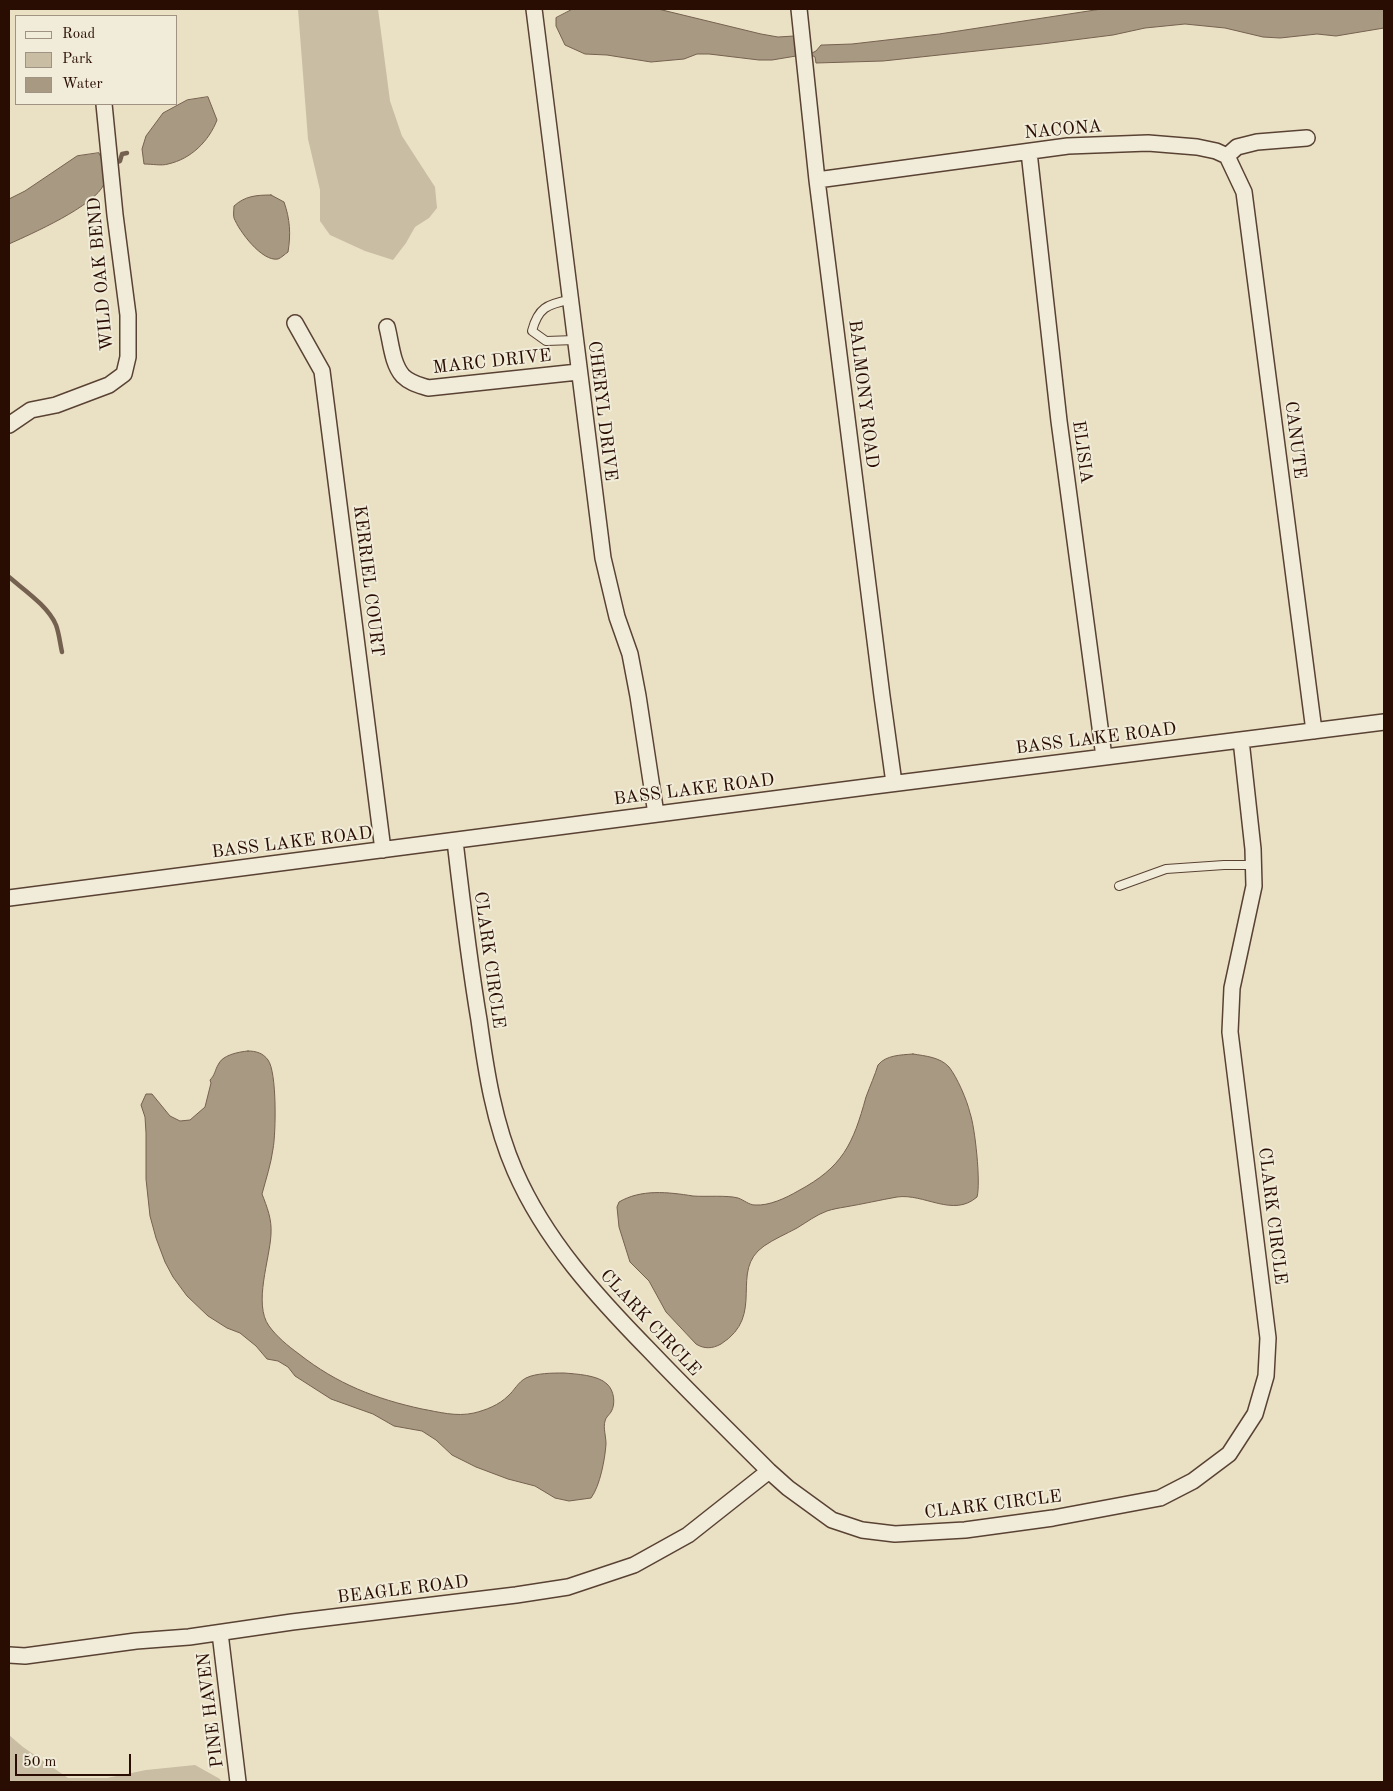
<!DOCTYPE html>
<html>
<head>
<meta charset="utf-8">
<style>
  body { margin:0 }
  #map { position:relative; width:1393px; height:1791px; overflow:hidden; background:#eae1c5; font-family:"Old Standard TT",serif }
  canvas { display:block }
  .frame { position:absolute; inset:0; border:10px solid #290d02; pointer-events:none }
  .legend { position:absolute; left:15px; top:15px; width:162px; height:90px; box-sizing:border-box; background:#f1ecd9; border:1px solid #a19383; margin:0; padding:6px 9px; list-style:none; font-size:15px; color:#290d02 }
  .legend li { display:flex; align-items:center; gap:10px; height:25px }
  .legend b { width:25px; border:1px solid #a19383 }
  .scale { position:absolute; left:15px; top:1754px; width:116px; height:22px; box-sizing:border-box; border:2px solid #290d02; border-top:0; padding-left:6px; font-size:15px; line-height:18px; white-space:nowrap; color:#290d02; -webkit-text-stroke:4px #f1ecd9; paint-order:stroke }
</style>
</head>
<body>
<div id="map">
<canvas width="1393" height="1791"></canvas>
<div class="frame"></div>
<ul class="legend">
<li><b style="height:6px;background:#f1ecd9"></b>Road</li>
<li><b style="height:14px;background:#c9bda4"></b>Park</li>
<li><b style="height:14px;background:#a89983"></b>Water</li>
</ul>
<div class="scale">50 m</div>
</div>
<script>
const ctx = document.querySelector('canvas').getContext('2d');
ctx.lineJoin = 'round';
function fill(path, color) { ctx.fillStyle = color; ctx.fill(path, 'evenodd'); }
function strokePath(path, color, width, dash) { ctx.strokeStyle = color; ctx.lineWidth = width; ctx.lineCap = dash ? 'butt' : 'round'; ctx.setLineDash(dash || []); ctx.stroke(path); }
function drawText(font, color, halo, rows, align = 'center') {
  ctx.font = font + ' "Old Standard TT",serif'; ctx.lineWidth = 4; ctx.setLineDash([]); ctx.textBaseline = 'middle'; ctx.strokeStyle = halo; ctx.fillStyle = color; for (const [text, x, y, turn = 0] of rows) {
    ctx.save(); ctx.translate(x, y); ctx.rotate((+turn || 0) * Math.PI / 180); ctx.textAlign = isNaN(turn) ? turn : align; if (halo) ctx.strokeText(text, 0, 0); ctx.fillText(text, 0, 0); ctx.restore();
  }
}
fill(new Path2D(`
  M298,9H378L390,101L402,136L435,187L437,208L429,218L415,227L406,243L393,260L365,251L330,235L320,221V190L308,139Z
  M9,1735L23,1747L68,1778H107L146,1770L195,1765L220,1779L221,1782H9Z`), '#c9bda4');
const water = new Path2D(`
  M573,9H658L761,34L778,37L794,36L796,56L772,60H759L709,54H697L684,59L651,62L607,55L585,54L565,45L556,26V18Z
  M1102,9H1384V28L1336,36L1317,34L1280,38L1263,37L1225,28L1185,24L1145,28L1113,35L1042,44L883,61L816,63L815,57L810,54L816,51L821,45H823L852,44L939,34Z
  M208,97L217,120C209,141 191,159 168,164C162,166 152,164 144,164L142,149L146,136L163,113L187,100Z
  M99,153C103,162 108,174 104,184C95,206 31,234 9,244V199L25,191L77,156Z
  M271,195L284,202C290,219 291,234 288,252C285,254 281,258 278,259C262,262 239,231 234,218C233,214 234,210 234,206C245,196 256,195 271,195Z
  M248,1051C256,1051 263,1053 268,1060C277,1072 276,1133 273,1149C271,1164 266,1179 262,1194C267,1207 272,1219 271,1234C270,1259 253,1304 269,1326C277,1337 288,1346 299,1354C337,1384 376,1399 422,1409C439,1412 456,1417 474,1413C486,1410 499,1405 508,1396C514,1391 518,1382 526,1378C536,1373 553,1373 564,1373C576,1374 598,1375 607,1384C614,1390 616,1404 611,1412C609,1415 606,1417 605,1421C603,1428 606,1436 606,1444C605,1459 600,1486 591,1498L569,1501L555,1498L535,1486L508,1479L476,1467L452,1455L436,1440L422,1431L394,1426L373,1414L331,1399L295,1376L288,1367L278,1361L267,1359L256,1346L240,1333L227,1328L208,1316L187,1296L173,1277L165,1262L156,1238L150,1216L146,1179V1133L145,1117L141,1105L146,1094H152L170,1116L180,1121L190,1120L205,1107L211,1083L210,1080C215,1075 215,1070 218,1065C222,1055 238,1052 248,1051Z
  M913,1054C925,1056 940,1057 949,1067C957,1077 967,1100 970,1113C975,1127 981,1183 977,1197C953,1218 924,1193 897,1197C880,1200 863,1204 845,1207C839,1208 833,1209 827,1211C816,1215 807,1222 797,1228C786,1234 774,1239 764,1246C728,1271 767,1315 721,1344C712,1349 704,1349 696,1344L666,1312L649,1281L630,1262L619,1227L617,1207L619,1202C641,1189 668,1192 693,1196C706,1197 727,1195 738,1198C744,1200 749,1205 755,1205C769,1206 786,1198 798,1191C843,1167 853,1144 866,1097C870,1086 875,1075 878,1065C886,1055 901,1055 913,1054Z`);
fill(water, '#a89983');
strokePath(water, '#75614f', 1);
strokePath(new Path2D(`
  M117,162L120,161L122,154L127,153
  M9,577C24,590 48,606 56,625C59,633 60,643 62,652`), '#75614f', 4.5);
const lane = new Path2D(`
  M570,300C547,304 538,308 532,331L546,341L575,340
  M1119,886L1166,869L1224,865H1253`);
const street = new Path2D(`
  M534,9L603,558L617,617L630,654L638,696L656,814
  M799,9L817,180L882,696L894,783
  M1029,152L1059,421L1104,757
  M1227,156L1244,192L1314,731
  M1227,156L1237,147L1257,142L1307,138
  M817,180L1068,146L1148,143L1197,147L1216,151L1227,156
  M295,323L322,371L383,850
  M387,327C391,342 392,364 403,376C410,383 419,385 428,388L578,372
  M9,425L31,410L56,405L109,385L124,374L128,357V315L115,215L104,104
  M455,841C462,901 469,961 479,1020C486,1071 494,1123 515,1171C545,1240 597,1297 650,1351C689,1392 729,1431 769,1471L788,1488L832,1520L862,1530L895,1534L965,1530L1053,1518L1160,1498L1193,1481L1229,1454L1255,1414L1266,1376L1268,1338L1230,1032L1232,988L1254,886L1253,849L1241,740
  M9,898L874,786L1384,722
  M220,1633L238,1782
  M9,1655L25,1656L136,1641L189,1637L292,1622L516,1595L568,1587L634,1565L688,1535L769,1471`);
strokePath(lane, '#594233', 10);
strokePath(street, '#594233', 18);
strokePath(lane, '#f1ecd9', 8);
strokePath(street, '#f1ecd9', 15);
drawText('18px', '#290d02', '#f1ecd9', [
  ["NACONA",1063,130,-5],
  ["WILD OAK BEND",101,274,-95],
  ["MARC DRIVE",492,362,-6],
  ["BALMONY ROAD",863,394,83],
  ["CHERYL DRIVE",602,411,83],
  ["CANUTE",1295,440,83],
  ["ELISIA",1082,452,82],
  ["KERRIEL COURT",368,581,83],
  ["BASS LAKE ROAD",1096,739,-7],
  ["BASS LAKE ROAD",694,790,-7],
  ["BASS LAKE ROAD",292,843,-7],
  ["CLARK CIRCLE",489,960,82],
  ["CLARK CIRCLE",1272,1216,83],
  ["CLARK CIRCLE",650,1323,47],
  ["CLARK CIRCLE",993,1505,-7],
  ["BEAGLE ROAD",403,1590,-7],
  ["PINE HAVEN",211,1710,-97]
]);
</script>
</body>
</html>
